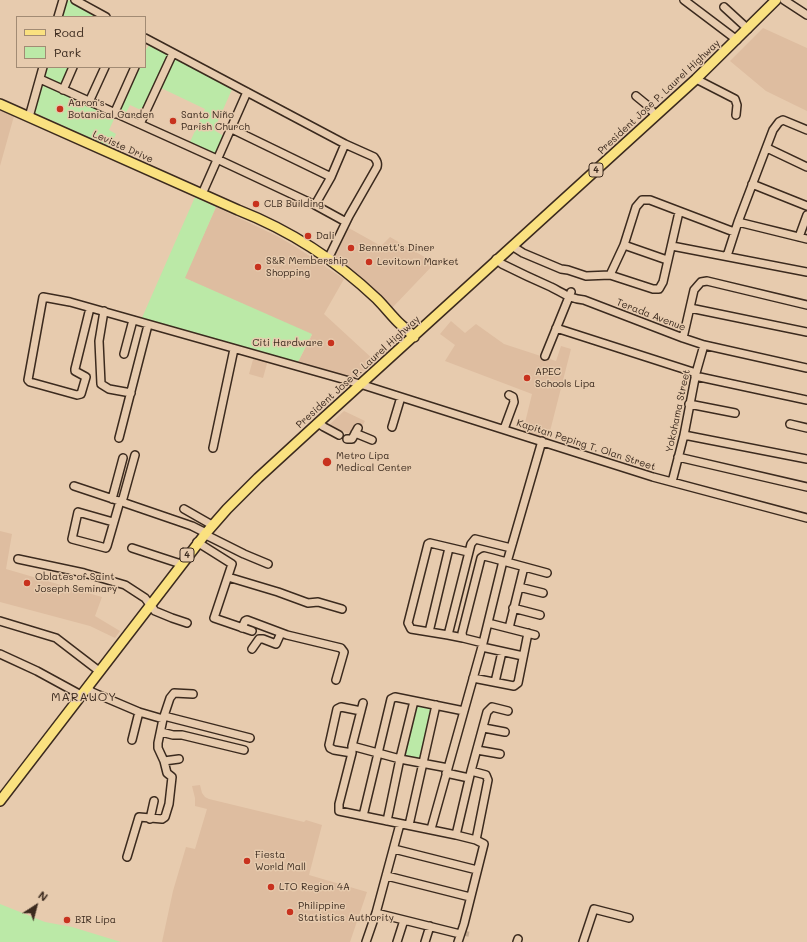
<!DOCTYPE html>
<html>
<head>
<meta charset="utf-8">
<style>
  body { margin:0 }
  #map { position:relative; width:807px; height:942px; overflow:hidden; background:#e7cbae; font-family:Mali,sans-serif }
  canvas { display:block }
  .legend { position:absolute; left:16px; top:16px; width:130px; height:52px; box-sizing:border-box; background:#e7cbae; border:1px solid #a28b74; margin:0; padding:5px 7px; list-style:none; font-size:12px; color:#3b2a1e }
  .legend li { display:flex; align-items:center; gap:8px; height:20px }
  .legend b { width:20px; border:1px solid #a28b74 }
  .north { position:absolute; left:16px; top:886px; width:40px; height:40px; -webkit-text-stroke:3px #e7cbae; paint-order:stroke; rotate:36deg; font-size:11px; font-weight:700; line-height:16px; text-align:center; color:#3b2a1e }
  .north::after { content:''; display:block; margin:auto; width:14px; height:18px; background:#3b2a1e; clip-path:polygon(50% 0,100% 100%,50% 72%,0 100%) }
</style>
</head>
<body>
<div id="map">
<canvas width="807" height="942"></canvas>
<ul class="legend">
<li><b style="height:5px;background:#fae180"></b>Road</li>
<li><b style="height:11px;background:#bbe9a7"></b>Park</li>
</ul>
<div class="north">N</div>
</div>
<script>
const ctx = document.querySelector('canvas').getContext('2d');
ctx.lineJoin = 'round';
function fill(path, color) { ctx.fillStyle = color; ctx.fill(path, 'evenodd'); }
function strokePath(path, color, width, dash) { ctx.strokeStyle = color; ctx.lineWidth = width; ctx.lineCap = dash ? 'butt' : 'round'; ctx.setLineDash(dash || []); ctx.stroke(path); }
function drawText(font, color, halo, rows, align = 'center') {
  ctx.font = font + ' Mali,sans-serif'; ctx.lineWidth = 3; ctx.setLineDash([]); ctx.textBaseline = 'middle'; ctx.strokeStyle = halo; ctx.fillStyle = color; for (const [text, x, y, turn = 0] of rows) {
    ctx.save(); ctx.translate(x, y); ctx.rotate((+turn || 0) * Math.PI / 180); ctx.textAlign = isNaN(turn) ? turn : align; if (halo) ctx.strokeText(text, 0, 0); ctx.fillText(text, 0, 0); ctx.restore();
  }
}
fill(new Path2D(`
  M763,28L807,48V111L766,91L730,61Z
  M0,110L14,116L0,166Z
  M216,207L277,236L296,247L344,279L324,314L375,361L355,379L297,364L312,335L184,278Z
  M347,227L381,246L390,237L435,263L392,308L332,258Z
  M451,321L465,333L476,324L504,344L556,361L561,346L571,349L548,439L523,431L532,394L445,361L455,345L440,334Z
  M254,356L268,360L263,378L249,374Z
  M344,411L365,421L356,437L329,425Z
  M0,531L12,534L6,569L102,597L95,616L120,631L115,638L90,626L0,602Z
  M200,785L202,793L205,797L209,799L304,822L306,820L322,825L309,875L367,892L350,942H162L173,891L186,847L195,849L207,809L195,806V798L192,786Z`), '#debda0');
fill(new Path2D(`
  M68,0L91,12L93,14V17H61L66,1Z
  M150,44L169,54L143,111L130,105L125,115L119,110L138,67H145V51Z
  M175,57L233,87L214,130L222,135L223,137L215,155L189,144L205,109L159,87Z
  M46,67H71L62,85L44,77Z
  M44,84L115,117L109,130L116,134L110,147L33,112L41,86Z
  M195,197L216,207L185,278L312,334L297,364L141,320Z
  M416,705L431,707L433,710L421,759L419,760L404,756V754Z
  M0,904L45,922L72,927L121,942H0Z`), '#bbe9a7');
strokePath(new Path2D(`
  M465,936L466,931`), '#c5ab91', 7, [7, 3.5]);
const minor = new Path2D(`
  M75,0L106,17
  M684,0L737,40
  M784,0L807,15
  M724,7L748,29
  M58,17L63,0
  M145,38L345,144L374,157C377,161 378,163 377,167L349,216L328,259
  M40,79L217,159L315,205L346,222
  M696,79L735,99L737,105L736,115
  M63,90L73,67
  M636,96L647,105L656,116
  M89,102L105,67
  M114,114L135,67
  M29,117L43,67
  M140,124L173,53
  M230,128L331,177
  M767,148L807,167
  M752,184L807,206
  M202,194L247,92
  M315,205L331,177L345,144
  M738,222L807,239
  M799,237L807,215
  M624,245L667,260
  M512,246L523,253L561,269L568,270L586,276L610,275L653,289H659L663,282L679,212
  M672,246L807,272
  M727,256L738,222L773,130L779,122L783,120L807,130
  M496,259L502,264C518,272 535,280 551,287C563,293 570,299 584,300L683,338L704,345L807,368
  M610,275L624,245L636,207L642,200H650L734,232
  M90,308L75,369V371L86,377L81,394L77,395L30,382L28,380L43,297L70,302L360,384L653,477L807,518
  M690,308L807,332
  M104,311L99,341L101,384L109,389L131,393
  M556,328L696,373
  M683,338L694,290L701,282L707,281L807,305
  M124,354L133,320
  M545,356L571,292
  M695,376L807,400
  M689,404L735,413
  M318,423L324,427L339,435
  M790,424L807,428
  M392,427L401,397
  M504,429L514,402L513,397L509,395
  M355,433L372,440
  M684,435L807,459
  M119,438L148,325
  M347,439H352L358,428
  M213,448L234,349
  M678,457L807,487
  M672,482L684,435L696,373L704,345
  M74,486L122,502L192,526L206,533
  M112,499L123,458
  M122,502L135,455
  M184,509L212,525
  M113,522L78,512L72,539L106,548L107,546L120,501
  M204,534L244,554L268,564
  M197,542L232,564L214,618L252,631
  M132,548L181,564
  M18,559L84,573L125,585L145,598L155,611L172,618L187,623
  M507,562L542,441
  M228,577L278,592L308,603L318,602L342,609
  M519,587L543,593
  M513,608L540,615
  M0,621L56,638L99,671
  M488,623L535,635
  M242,628L245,621L247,620L287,635L341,648L344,652L336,680
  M509,628L524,567
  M429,632L449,548
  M448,635L411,629L408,623L428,544L430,543L468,552
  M463,638L448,635L471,544L475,539L511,548
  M483,643L463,638L462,633L481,558L484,556L492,558L547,573
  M482,647L523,656
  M252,649L259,639H263L276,644L281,633
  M0,654L37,671L81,695
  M473,678L514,686L518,683L528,633
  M495,682L502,652
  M87,688L92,692L139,712L163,719
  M363,703L352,746V753L339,804V811L456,835L476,840L484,844L464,924L458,942
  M164,716L250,738
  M484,728L505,732
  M161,732L173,735H182L244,750
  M132,740L139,712
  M352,746L400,759L448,768
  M477,750L500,754
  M352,753L334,750L330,748L329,745L337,709L341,707L361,711
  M164,761L179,759
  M471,771L486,775L488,780L476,840
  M446,773L469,778
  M363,816L391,699L395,697L464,711
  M150,819L154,801
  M387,821L401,754L414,701
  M409,825L436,705
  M431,829L483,643L503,561
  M456,835L471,771L487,712L492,707L508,711
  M394,849L477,870
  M127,857L139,817L162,819L165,817L169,804L172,777L167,773L164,761L158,748V743L163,719L170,698L174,693L193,694
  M387,876L470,897
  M376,913L460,934
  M366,942L376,913L400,824
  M397,942L404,920
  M425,942L430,926
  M517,942L518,939
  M583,942L594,909L629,918`);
const major = new Path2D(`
  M0,104L238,210C289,230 337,261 377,299C384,306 391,315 398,322C403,327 409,331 414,337
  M0,801L206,533L227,509L258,478L318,423L696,79L776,0`);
strokePath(minor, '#3b2a1e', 10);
strokePath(major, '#3b2a1e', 12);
strokePath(minor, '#e7cbae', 7);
strokePath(major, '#fae180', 9);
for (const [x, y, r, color] of [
  [60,109,4,"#c8321e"],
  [173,121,4,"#c8321e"],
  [256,204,4,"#c8321e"],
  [308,236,4,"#c8321e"],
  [351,248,4,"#c8321e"],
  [369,262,4,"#c8321e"],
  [258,267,4,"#c8321e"],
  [331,343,4,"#c8321e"],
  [527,378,4,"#c8321e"],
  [327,462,5,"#c8321e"],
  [27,583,4,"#c8321e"],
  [247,861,4,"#c8321e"],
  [271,887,4,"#c8321e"],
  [290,912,4,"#c8321e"],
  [67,920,4,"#c8321e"]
]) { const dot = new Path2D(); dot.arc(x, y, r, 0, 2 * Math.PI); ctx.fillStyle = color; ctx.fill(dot); strokePath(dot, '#e7cbae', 1.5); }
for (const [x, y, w] of [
  [596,170,14],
  [187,555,14]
]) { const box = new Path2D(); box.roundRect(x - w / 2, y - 7, w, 14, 3); ctx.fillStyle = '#e7cbae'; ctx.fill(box); strokePath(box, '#3b2a1e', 1); }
drawText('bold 9px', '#3b2a1e', null, [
  ["4",596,170],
  ["4",187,555]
]);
drawText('10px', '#3b2a1e', '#e7cbae', [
  ["President Jose P. Laurel Highway",659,97,-43],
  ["Leviste Drive",123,147,24],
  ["Terada Avenue",651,315,21],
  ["President Jose P. Laurel Highway",358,372,-42],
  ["Yokohama Street",678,411,-78],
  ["Kapitan Peping T. Olan Street",586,445,18]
]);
drawText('10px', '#3b2a1e', '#e7cbae', [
  ["Aaron's",68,103],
  ["Botanical Garden",68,115],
  ["Santo Niño",181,115],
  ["Parish Church",181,127],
  ["CLB Building",264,204],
  ["Dali",316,236],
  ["Bennett's Diner",359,248],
  ["S&R Membership",266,261],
  ["Shopping",266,273],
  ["Levitown Market",377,262],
  ["Citi Hardware",323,343,"right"],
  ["APEC",535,372],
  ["Schools Lipa",535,384],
  ["Metro Lipa",336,456],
  ["Medical Center",336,468],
  ["Oblates of Saint",35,577],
  ["Joseph Seminary",35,589],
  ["Fiesta",255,855],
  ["World Mall",255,867],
  ["LTO Region 4A",279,887],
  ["Philippine",298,906],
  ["Statistics Authority",298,918],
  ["BIR Lipa",75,920]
], 'left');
ctx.letterSpacing = '1px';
drawText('12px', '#3b2a1e', '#e7cbae', [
  ["MARAUOY",84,697]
]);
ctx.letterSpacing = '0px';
</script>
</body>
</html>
